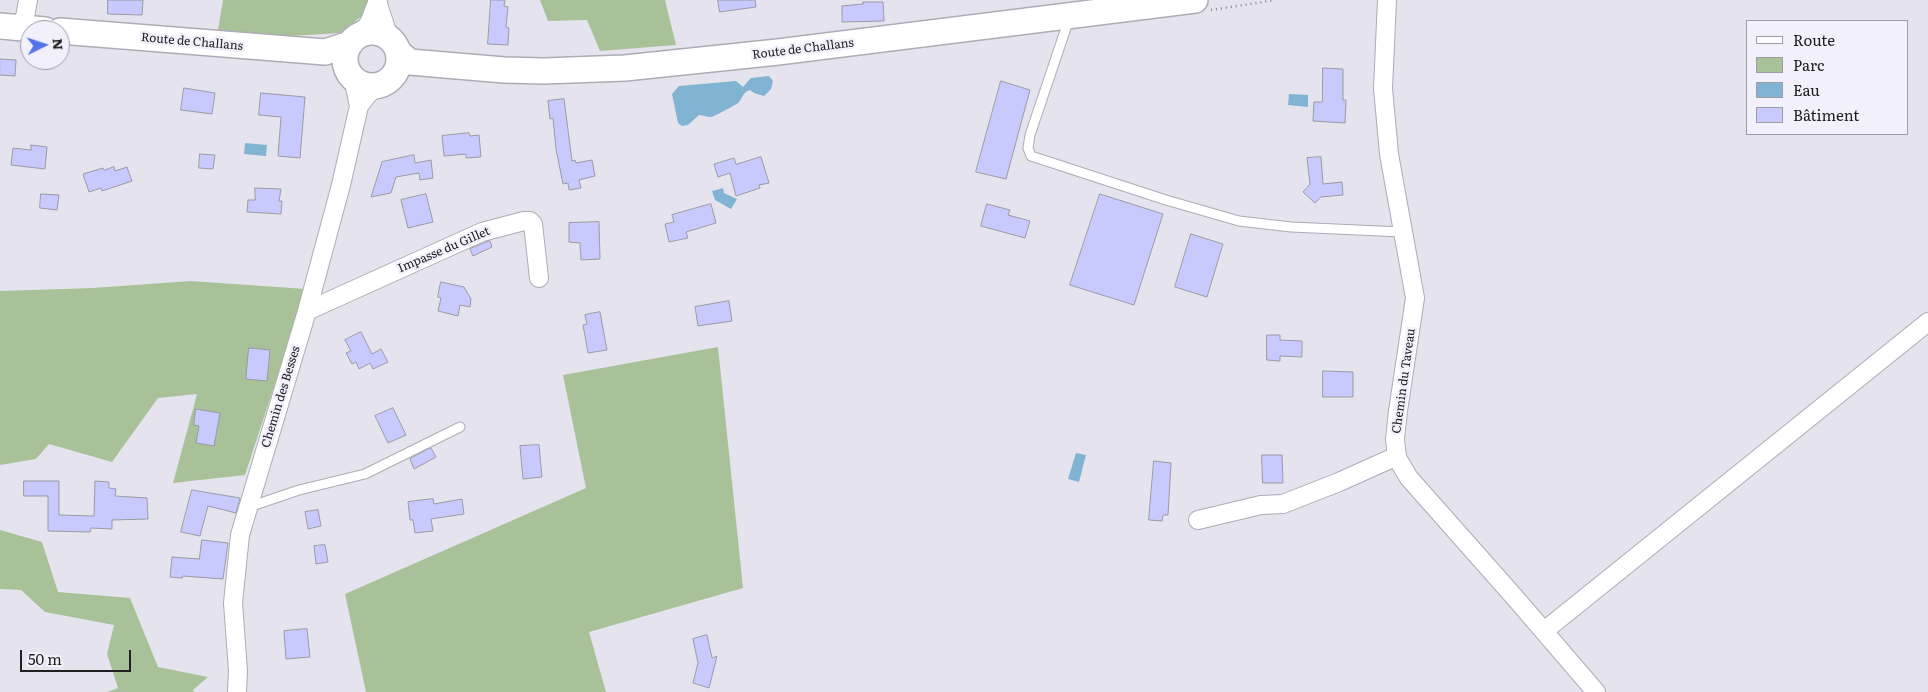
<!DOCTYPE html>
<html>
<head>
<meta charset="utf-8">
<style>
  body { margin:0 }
  #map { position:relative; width:1928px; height:692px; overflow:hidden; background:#e5e4ee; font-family:Literata,serif }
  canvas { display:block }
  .legend { position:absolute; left:1746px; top:20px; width:162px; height:115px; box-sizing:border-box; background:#f2f1fb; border:1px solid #9e9da5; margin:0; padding:6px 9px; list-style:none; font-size:15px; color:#202023 }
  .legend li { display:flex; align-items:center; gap:10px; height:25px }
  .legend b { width:25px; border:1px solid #9e9da5 }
  .north { position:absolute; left:20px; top:20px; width:50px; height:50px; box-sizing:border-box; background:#f2f1fb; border:1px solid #9e9da5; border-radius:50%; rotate:86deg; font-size:14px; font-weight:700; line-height:20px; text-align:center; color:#202023 }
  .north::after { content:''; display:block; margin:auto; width:18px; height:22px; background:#5574e9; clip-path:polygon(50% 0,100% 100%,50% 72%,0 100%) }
  .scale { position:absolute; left:20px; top:650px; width:111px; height:22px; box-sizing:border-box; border:2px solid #202023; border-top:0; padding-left:6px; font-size:15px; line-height:18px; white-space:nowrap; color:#202023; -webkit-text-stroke:4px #f2f1fb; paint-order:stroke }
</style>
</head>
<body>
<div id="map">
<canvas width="1928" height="692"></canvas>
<ul class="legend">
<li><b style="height:6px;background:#fff"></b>Route</li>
<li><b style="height:14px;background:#a9c198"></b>Parc</li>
<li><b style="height:14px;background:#81b3d3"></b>Eau</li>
<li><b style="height:14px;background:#c8c9fc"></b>Bâtiment</li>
</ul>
<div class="north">N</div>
<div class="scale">50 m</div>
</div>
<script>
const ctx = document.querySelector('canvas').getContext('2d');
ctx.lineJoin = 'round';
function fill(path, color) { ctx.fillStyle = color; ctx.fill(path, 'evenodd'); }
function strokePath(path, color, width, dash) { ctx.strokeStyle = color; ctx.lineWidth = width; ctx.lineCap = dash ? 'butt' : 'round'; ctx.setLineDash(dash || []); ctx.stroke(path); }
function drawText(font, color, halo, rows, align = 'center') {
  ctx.font = font + ' Literata,serif'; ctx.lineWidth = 5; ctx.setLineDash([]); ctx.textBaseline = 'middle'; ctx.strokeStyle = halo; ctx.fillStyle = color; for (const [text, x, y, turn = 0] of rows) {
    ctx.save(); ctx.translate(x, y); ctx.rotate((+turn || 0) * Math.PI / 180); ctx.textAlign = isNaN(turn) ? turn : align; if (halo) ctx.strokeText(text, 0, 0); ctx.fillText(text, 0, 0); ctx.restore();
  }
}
fill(new Path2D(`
  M223,0H369L367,12L340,33L291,36L218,30Z
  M540,0H665L676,45L600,51L587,20L548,21Z
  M191,281L306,289L245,475L173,483L197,394L158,398L112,462L49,444L36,459L0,465V291L93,288Z
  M718,347L743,588L589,632L606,692H366L345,594L586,488L563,375Z
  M0,530L42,542L58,592L130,598L158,667L208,677L193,690L194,692H107L118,688L107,654L114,625L45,612L21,590L0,589Z`), '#a9c198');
fill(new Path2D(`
  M769,76L773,81L771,89L764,96L754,93L750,90C743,92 743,97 739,102C738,104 713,117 711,117C706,117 703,115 699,115L688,125L682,126L678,123L672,94L679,86L736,81L743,87L751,78Z
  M1289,94L1308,95V107L1288,105Z
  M245,143L267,145L266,156L244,154Z
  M723,188L724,193L737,199L731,209L715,200L712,191Z
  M1076,453L1086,455L1079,482L1068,479Z`), '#81b3d3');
const building = new Path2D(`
  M108,0H143L142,15L108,14Z
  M491,0H505L504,6L508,7L506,27L509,28L508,45L488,44Z
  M718,0H755L756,7L720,12Z
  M863,2H883L884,21L842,22V6L863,4Z
  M0,59L16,60L15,76L0,75Z
  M1323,68L1343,69V100H1346L1345,123L1313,121L1314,102H1322Z
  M1001,81L1030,90L1006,179L976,172Z
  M184,88L215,93L212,114L181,110Z
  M261,93L305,97L300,158L278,156L281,117L259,115Z
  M564,99L572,161L575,160L576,163L592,160L595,176L579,180L581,188L569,190L568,183L563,184L556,149L553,118L550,119L548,101Z
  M469,133L470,136L479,135L481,157L466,158V154L444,156L442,136Z
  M31,145L47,147L45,169L11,165L13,148L31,150Z
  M200,154L215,155L213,169L199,168Z
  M414,155L415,163L431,160L433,178L420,180L419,173L396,177L391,193L371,197L382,162Z
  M761,157L769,183L759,185L760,188L736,196L730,173L718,177L714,164L734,158L736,164Z
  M1321,157L1323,184L1342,182L1343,195L1321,197L1315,203L1303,192L1310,184L1307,158Z
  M114,167L115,171L127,167L132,181L102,191L101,188L89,192L83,174L103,168L104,170Z
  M255,188L281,189L279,201H282L281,214L247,212L248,200H255Z
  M41,194L59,195L57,210L40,208Z
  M426,194L433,222L408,228L401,200Z
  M1100,194L1163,214L1134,305L1070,285Z
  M711,204L716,223L686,232L688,238L669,242L665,224L674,222L672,215Z
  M987,204L1010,210L1008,215L1030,221L1025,238L981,226Z
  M599,222L600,259L581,260L580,243L569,242V223Z
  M1191,234L1223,244L1207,297L1175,287Z
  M490,241L492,247L473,256L470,249Z
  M441,282L464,287L471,299L470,307L460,305L458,316L438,311L441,298L438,297Z
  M729,301L732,321L698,326L695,307Z
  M600,312L607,350L588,353L583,325L587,324L585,315Z
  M361,332L372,354L381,349L388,362L373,369L370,363L359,369L356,362L352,364L346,353L351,351L345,340Z
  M1267,335H1280V340L1302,341V357L1280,356V361L1267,360Z
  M249,348L270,350L267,381L246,379Z
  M1323,371L1353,372V397H1323Z
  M393,408L406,435L388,443L375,416Z
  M196,409L220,413L214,446L196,443L199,426L194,425Z
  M539,445L542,477L523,479L520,446Z
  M431,448L436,457L414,469L410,459Z
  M1262,455H1282L1283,483H1263Z
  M1154,461L1171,463L1168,515H1163L1162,521L1149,520Z
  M24,481H59V515L94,516L95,481L109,482V488L116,489L115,496L147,498L148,519L112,520V529L91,528L90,532L48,531V496H24Z
  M192,490L240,498L236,513L208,506L200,536L181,532Z
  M433,499L434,504L462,499L464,514L431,519L433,531L415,533L413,520H410L408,502Z
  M318,510L321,526L308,529L305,512Z
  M202,540L228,543L223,579L183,576L182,578L170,577L172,557L199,559Z
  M325,545L328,562L316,564L314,546Z
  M307,629L310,657L286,659L284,631Z
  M707,635L712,658L717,656L709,688L693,683L698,663L693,639Z`);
fill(building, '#c8c9fc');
strokePath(building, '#9a9ba4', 1);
const lane = new Path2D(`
  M1069,19L1030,135L1028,148L1031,156L1166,200L1239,221L1291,227L1402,232
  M249,507L299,490L365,474L460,427`);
const street = new Path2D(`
  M1387,0L1383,88L1389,154L1415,298L1398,411L1395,439L1397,458L1409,478L1517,600L1596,692
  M378,4L389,38
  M23,28L28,0
  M361,35L370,21L378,0
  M359,106L369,93L382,84
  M307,311L482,232L524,221H530L533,224L539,278
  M1198,520L1261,505L1283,504L1339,482L1397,456
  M1544,631L1928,322
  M237,692L238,671L233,603L240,535L307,311L341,185L359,106L353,78`);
const secondary = new Path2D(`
  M0,26L45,30
  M60,31L325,52L350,44
  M345 59a27 27 0 1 1 54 0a27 27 0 1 1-54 0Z
  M398,52L410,62L504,70L544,71L625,68L778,52L1195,0`);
strokePath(lane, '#acacb5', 11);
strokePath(street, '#acacb5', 20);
strokePath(secondary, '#acacb5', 28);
strokePath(new Path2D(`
  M1211,10L1275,0`), '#85858b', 2.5, [1, 4]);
strokePath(lane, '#fff', 9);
strokePath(street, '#fff', 18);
strokePath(secondary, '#fff', 25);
drawText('12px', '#202023', '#f2f1fb', [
  ["Route de Challans",192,42,5],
  ["Route de Challans",803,49,-7],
  ["Impasse du Gillet",444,250,-23],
  ["Chemin du Taveau",1404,381,-82],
  ["Chemin des Besses",281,397,-73]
]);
</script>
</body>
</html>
